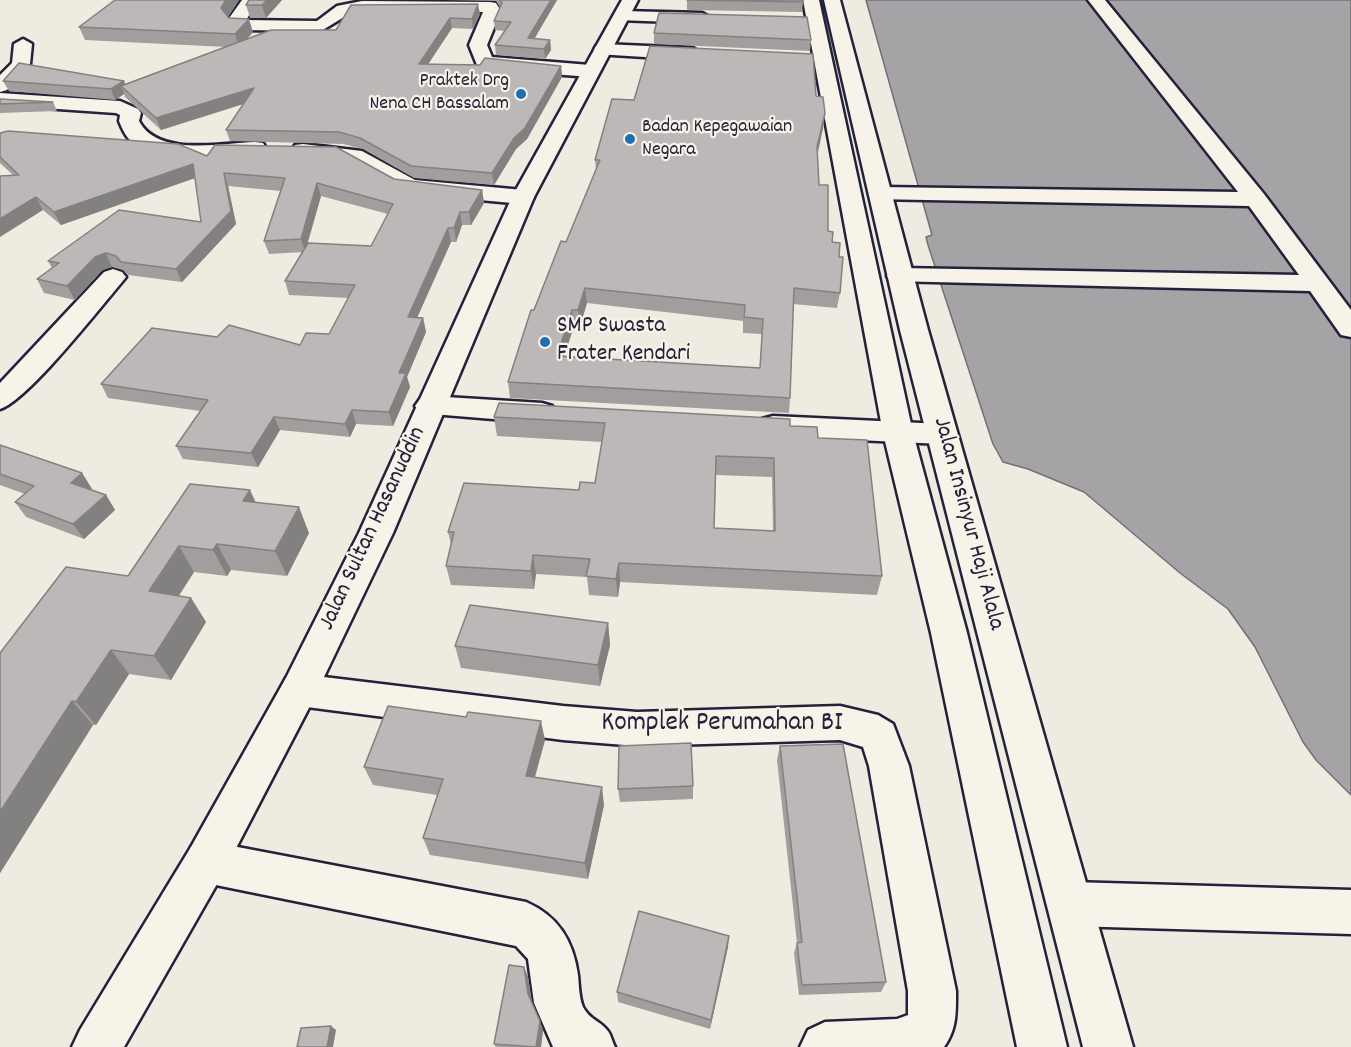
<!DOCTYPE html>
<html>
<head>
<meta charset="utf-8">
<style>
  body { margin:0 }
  canvas { display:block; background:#eeebe1 }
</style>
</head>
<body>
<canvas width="1351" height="1047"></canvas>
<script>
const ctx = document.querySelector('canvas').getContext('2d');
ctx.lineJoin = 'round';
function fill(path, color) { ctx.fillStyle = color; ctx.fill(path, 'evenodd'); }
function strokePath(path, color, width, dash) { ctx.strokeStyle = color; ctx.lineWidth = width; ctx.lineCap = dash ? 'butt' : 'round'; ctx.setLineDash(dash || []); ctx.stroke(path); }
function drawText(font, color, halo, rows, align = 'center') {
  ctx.font = font + ' Dekko,sans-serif'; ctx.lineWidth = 4.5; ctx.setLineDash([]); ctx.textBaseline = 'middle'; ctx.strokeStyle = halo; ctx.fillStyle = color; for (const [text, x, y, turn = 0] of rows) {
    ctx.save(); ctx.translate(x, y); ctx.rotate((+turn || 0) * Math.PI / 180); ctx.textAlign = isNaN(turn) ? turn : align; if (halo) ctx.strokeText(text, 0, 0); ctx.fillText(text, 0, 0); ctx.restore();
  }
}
const water = new Path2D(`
  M866,0H1351V795L1316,760L1303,742L1255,647L1228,609L1180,573L1084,492L1028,469L1003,462L993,444L928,245L926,237L932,235Z`);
fill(water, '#a6a3a6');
strokePath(water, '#716f7b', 1.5);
const minor = new Path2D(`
  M242,0H259L246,20L317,21L337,6L362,1L490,2L496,3L501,11L487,45L492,57L590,65L600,71L590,77L501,70L477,65L469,45L483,12L362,11L349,14L321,31L240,30L234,29L227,21Z
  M1088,0H1105L1264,194L1351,310V337L1341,335L1310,291L891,281L887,276L891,271L900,268L1299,275L1249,206L873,199L870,194L873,189L881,187L1238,192Z
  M623,11L702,13L711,18L702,23L617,20L614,16Z
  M23,39L32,44L30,64L7,90L0,92V75L12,63L14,44Z
  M603,44L693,48L702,54L693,60L596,54L594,50L596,46Z
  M0,93L120,101L138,109L141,113L139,121C158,157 221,143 255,142L263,143L266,148L263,153L255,154C221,156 153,166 128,138C124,133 121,126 119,121L120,115L116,113L0,105Z
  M303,144L362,151L415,180L523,190L531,192L534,197L531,202L523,204L415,194L398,190L349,162L295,155L292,150L295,145Z
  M113,269L122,272L126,277L122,282C99,309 27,401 0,409V383L104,272Z
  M430,396L542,403L552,406L557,413L552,420L542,423L420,413L415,406L420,399Z
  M773,416L942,424L953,427L957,434L953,441L942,444L773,436L762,433L758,426L762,419Z
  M299,674L563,706L637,712L840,706L878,715L893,724L909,766L956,991C956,1012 957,1029 944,1047H800L808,1030L825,1022L897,1019L908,1015V991L869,766L863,747L840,740L637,746L563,740L299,706L286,702L280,690L286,678Z
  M206,841L526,902C558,916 573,940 578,975C579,985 579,998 583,1007C589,1019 600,1021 607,1030C611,1034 612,1042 615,1047H553L534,1003L528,959L516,946L206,883L191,877L184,862L191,847Z
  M1070,882L1351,890V934L1070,926L1054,920L1048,904L1054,888Z`);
const major = new Path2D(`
  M803,0H819L913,433L967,633L1067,1047H1017L931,633L883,433Z
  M824,0H840L928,330L1133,1047H1083L900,330Z`);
const highway = new Path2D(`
  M622,0H638L534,197L393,533L312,702L221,877L124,1047H72L80,1030L191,847L286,678L359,533L512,197Z`);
strokePath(minor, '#22223b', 5);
strokePath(major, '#22223b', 5);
strokePath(highway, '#22223b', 5);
fill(minor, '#f7f3e8');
fill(major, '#f7f3e8');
fill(highway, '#f7f3e8');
fill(new Path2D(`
  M239,0L228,17L253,32L247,39L480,14L473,29L452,28L428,64L561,66L562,77L527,139L516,149L494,185L414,178L363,149L343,144L230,141L226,130L244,104L161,130L125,97L124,94L115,100L9,91L3,81L125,84L226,47L85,40L79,27Z
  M282,0L266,18H250L246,5Z
  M445,0H557L534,39L550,40L551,50L545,59L496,55L495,45L505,31L495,30L494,21L500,7L496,1Z
  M687,0L803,2L802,12L687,10Z
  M654,33L811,40L810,51L654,44Z
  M816,96L825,113L823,128L817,153L819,185L828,231L839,257L840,293L837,308L793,304L790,398L789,413L510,398L508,382L534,310L566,242L596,170L595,160L634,100ZM587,303L743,321V333L762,334L760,368L564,357L574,326H580Z
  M0,99L53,102L57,111L0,113Z
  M0,133L207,156L482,190L484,203L471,225H462L456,242H451L417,318H423L426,332L407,377L410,387L393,426L356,424L350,437L280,430L258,467L183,459L176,446L200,411L108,398L101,384L217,337L300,345L329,334L348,298L289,295L285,281L303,252L269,254L264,241L281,191L228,186L236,224L182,282L128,275L123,270L112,267L102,270L75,300L44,293L37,279L52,268L48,261L201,222L195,178L61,225L43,210L13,175L0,163ZM321,196L388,214L371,246L307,245Z
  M494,417L790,426L818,438L882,576L877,595L620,582L618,597L589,595L587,577L536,574L534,589L451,585L446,566L451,544L448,532L579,490L595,483L602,442L497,436ZM716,475L772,477L773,531L714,528Z
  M0,445L82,473L92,489L91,490L106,495L115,510L84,539L26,517L15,502L25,494L0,485Z
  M255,502L309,533L287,576L231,570L227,576L194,572L179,596L191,598L206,622L171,680L129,674L96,725H93L0,873V653L128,576Z
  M608,623L610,645L600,686L461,668L455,646Z
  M545,740L535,777L604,805L588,879L430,855L423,838L437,795L373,785L364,767Z
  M780,746L886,982L881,992L799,995L794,953L797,943L777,760Z
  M693,786V799L620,802L618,789Z
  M728,947L710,1029L618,1002L617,992Z
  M524,967L528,977L532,1002L543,1030L541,1047H496L494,1044Z`), '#a19e9d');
fill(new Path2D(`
  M226,0H239L225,21L221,8Z
  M267,0H282L266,18L262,5Z
  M551,0H557L529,48L528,38Z
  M478,4L480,14L473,29L472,19Z
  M450,18L452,28L421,75L419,64Z
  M249,19L253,32L239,48L235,34Z
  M550,40L551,50L545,59L544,49Z
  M561,66L562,77L527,139L516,149L494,185L492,173L514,138Z
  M124,81L128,92L121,86L124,94L115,100L111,89Z
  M254,88L258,99L161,130L156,118Z
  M825,113L823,128L816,162L817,147Z
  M193,164L198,177L61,225L54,212Z
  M224,173L228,186L236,224L182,282L176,269L231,211Z
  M317,183L321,196L305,252L301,239Z
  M482,190L484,203L471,225L469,212Z
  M36,197L43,210L0,237V219Z
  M460,212L462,225L456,242L454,228Z
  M448,228L451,242L411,331L408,317Z
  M106,253L112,267L102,270L75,300L67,286L95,257Z
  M585,288L587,303L580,326L578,310Z
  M572,310L574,326L559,372L557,356Z
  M423,318L426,332L407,377L410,387L393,426L389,412L399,373Z
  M352,410L356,424L350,437L345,424Z
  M274,417L280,430L258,467L251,453Z
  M82,473L92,489L81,498L71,483Z
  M250,490L262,516L243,501Z
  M106,495L115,510L84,539L73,524Z
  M299,507L309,533L287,576L275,551Z
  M217,544L231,570L227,576L213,550Z
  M179,546L194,572L165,616L149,591Z
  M533,555L536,574L534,589L531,571Z
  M619,563L620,582L618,597L616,579Z
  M191,598L206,622L171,680L154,656Z
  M608,623L610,645L600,686L598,665Z
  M111,650L129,674L96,725L76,702Z
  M72,701L93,725L0,873V812Z
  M541,721L545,740L530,794L526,776Z
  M602,787L604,805L588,879L585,863Z
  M729,936L728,947L710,1029L711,1020Z
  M524,967L528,977L532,1004L528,994Z
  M540,1021L543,1030L541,1047H536Z
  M331,1026L336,1030L333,1047H327Z`), '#838180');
const building = new Path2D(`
  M115,0H226L221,8L229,18L249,19L235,34L79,27Z
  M249,0H267L262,5H246Z
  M500,0H551L528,38L550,40L544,49L495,45L511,22L494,21L502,3Z
  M687,0H803V2Z
  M478,4L472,19L450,18L419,64L480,65L485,58L561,66L525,128L514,138L492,173L411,166L360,138L339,132L226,130L254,88L156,118L121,86L271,30H336L351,5Z
  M659,13L807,17L811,40L654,33Z
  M650,46L813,54L816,96L823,97L825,113L817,147L819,185H828V231L833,232L832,242L840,243L839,257H843L840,293L794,288L790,398L508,382L531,310H534L561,241L566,242L600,160H595L612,99L634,100ZM585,288L745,305L744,317L763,319L760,368L557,356L572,310H578Z
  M19,63L124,81L111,89L3,81Z
  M0,99L53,102L0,104Z
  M8,131L178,144L207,156L215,145L336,147L394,179L482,190L469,212H460L454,228H448L408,317L423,318L399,373H406L389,412L352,410L345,424L274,417L251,453L176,446L208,400L101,384L152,328L217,337L229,325L300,345L306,333L329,334L355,285L285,281L308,243L371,246L393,204L317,183L301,239L264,241L285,178L224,173L231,211L176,269L121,262L116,256L106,253L95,257L67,286L37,279L59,263L48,261L119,210L201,222L193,164L54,212L36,197L0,219V176L19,175L0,157V133Z
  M499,403L790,419V426L817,427L818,438L867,440L882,576L619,563L616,579L586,576L590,559L533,555L531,571L446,566L454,532H448L464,483L579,490L580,482L595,483L605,423L494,417ZM716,456L774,458L775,531L714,528Z
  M0,445L82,473L71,483L106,495L73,524L15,502L34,486L0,474Z
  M190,484L250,490L243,501L299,507L275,551L217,544L213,550L179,546L149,591L191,598L154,656L111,650L76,702L72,701L0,812V653L66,567L128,576Z
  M470,605L608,623L598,665L455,646Z
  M388,706L466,717L468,712L541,721L526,776L602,787L585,863L423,838L443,779L364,767Z
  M691,743L693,786L618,789L619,746Z
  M843,744L886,982L802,985L797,943L802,942L780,746Z
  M639,911L729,936L711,1020L617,992Z
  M509,965L524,967L528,994L540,1021L536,1047L494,1044Z
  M331,1026L327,1047H297L301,1028Z`);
fill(building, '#bbb8b7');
strokePath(building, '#838180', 1.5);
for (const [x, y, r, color] of [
  [521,94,6,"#1f6fb2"],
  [630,139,6,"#1f6fb2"],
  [545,342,6,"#1f6fb2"]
]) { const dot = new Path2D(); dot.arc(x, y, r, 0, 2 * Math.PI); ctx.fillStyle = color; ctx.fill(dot); strokePath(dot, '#f7f3e8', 2); }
drawText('20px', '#22223b', '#f7f3e8', [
  ["Praktek Drg",509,82],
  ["Nena CH Bassalam",509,105],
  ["Badan Kepegawaian",642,128,"left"],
  ["Negara",642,151,"left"]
], 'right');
drawText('24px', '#22223b', '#f7f3e8', [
  ["SMP Swasta",557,328],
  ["Frater Kendari",557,356]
], 'left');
drawText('24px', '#22223b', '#f7f3e8', [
  ["Jalan Insinyur Haji Alala",967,524,75],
  ["Jalan Sultan Hasanuddin",374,529,-65]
]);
drawText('28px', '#22223b', '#f7f3e8', [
  ["Komplek Perumahan BI",722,725]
]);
</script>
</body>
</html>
